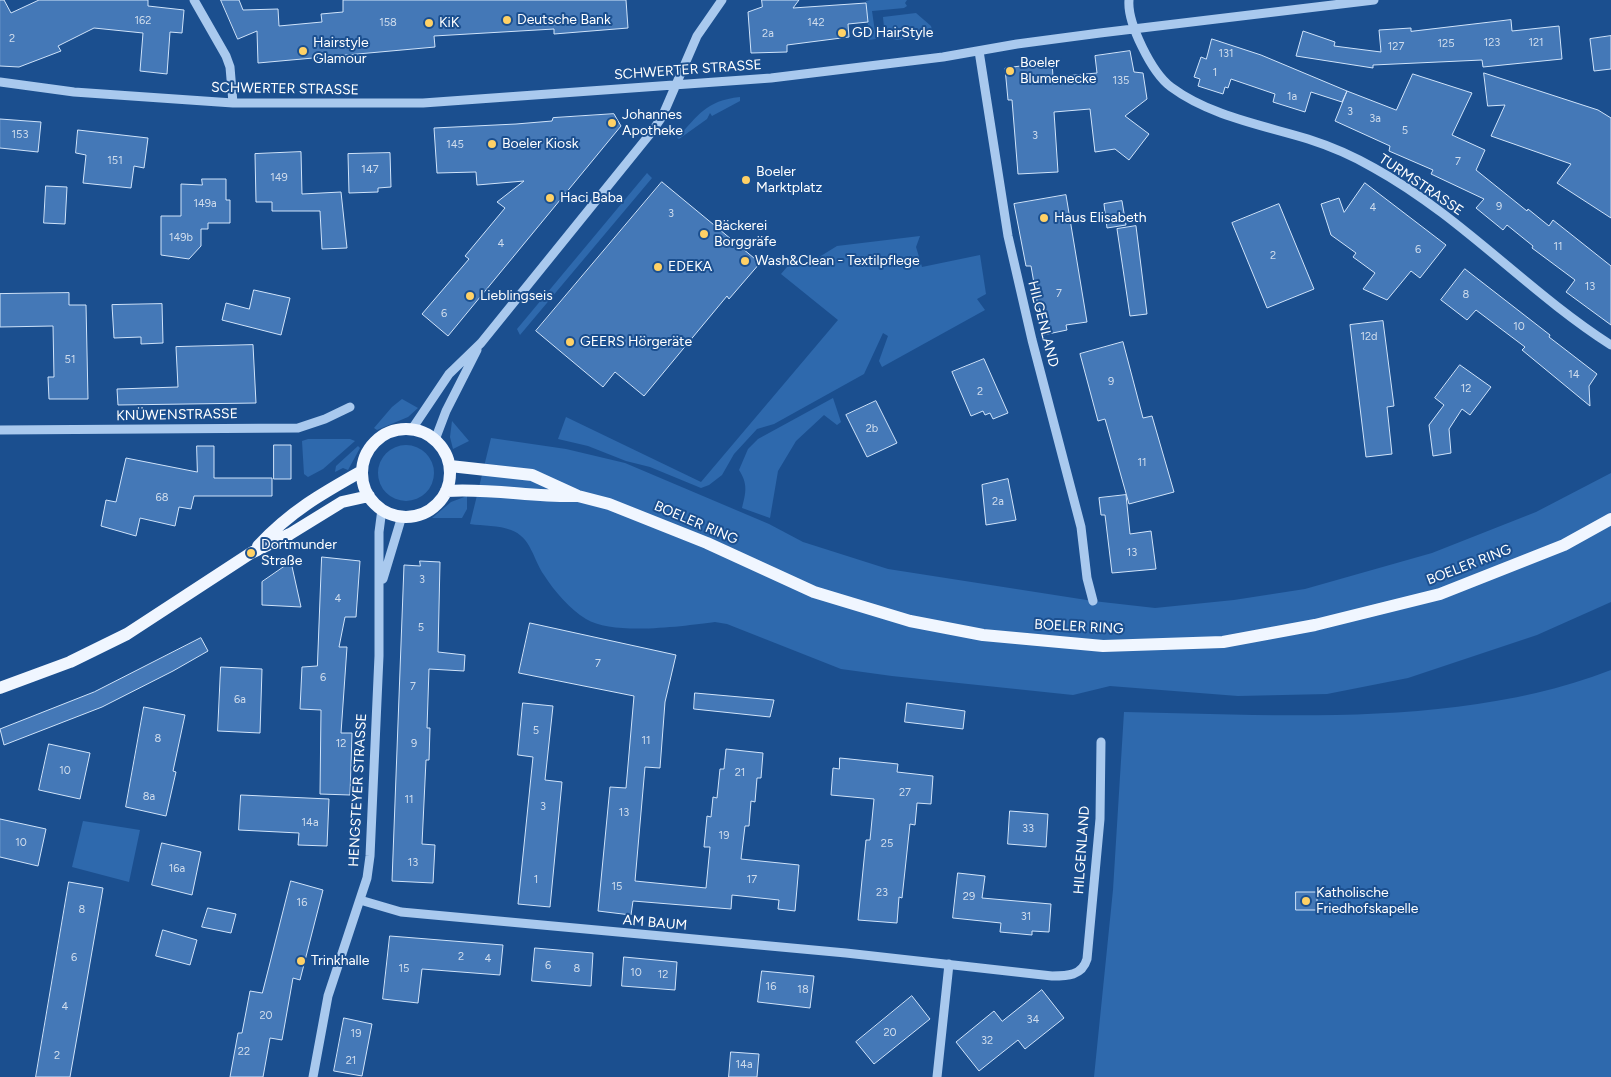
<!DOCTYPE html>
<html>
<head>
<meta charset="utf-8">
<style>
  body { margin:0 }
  canvas { display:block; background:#1b4f8f }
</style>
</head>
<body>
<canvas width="1611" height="1077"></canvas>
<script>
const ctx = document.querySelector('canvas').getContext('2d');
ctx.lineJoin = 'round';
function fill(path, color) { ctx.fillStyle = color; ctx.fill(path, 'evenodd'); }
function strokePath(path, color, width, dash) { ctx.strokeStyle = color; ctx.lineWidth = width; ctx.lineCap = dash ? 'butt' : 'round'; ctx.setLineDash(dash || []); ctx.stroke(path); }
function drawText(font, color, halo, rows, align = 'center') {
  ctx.font = font + ' Figtree,sans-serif'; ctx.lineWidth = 4; ctx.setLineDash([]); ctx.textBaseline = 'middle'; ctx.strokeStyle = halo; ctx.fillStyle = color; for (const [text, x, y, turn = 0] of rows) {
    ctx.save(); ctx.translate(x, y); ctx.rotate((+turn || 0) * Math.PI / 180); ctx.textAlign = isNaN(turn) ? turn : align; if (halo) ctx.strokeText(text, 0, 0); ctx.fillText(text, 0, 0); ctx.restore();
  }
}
fill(new Path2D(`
  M870,0H907L905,3L907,6L904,8L872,11L876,39L869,40L866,1Z
  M916,13L931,26L933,35L897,40L885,37L883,17Z
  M740,97V101L712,116L710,113L707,119L679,139L677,138C699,115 705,101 740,97Z
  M647,173L652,178L520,335L517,329Z
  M920,236L916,247L922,267L980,255L986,294L977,299L985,310L882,367L879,361L888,336L883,333L864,374L774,424L757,429L734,454L722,475L709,485L701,488L650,467L626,461L588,446L558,439L566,417L701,482L838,320L781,274L793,260L803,267L837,246Z
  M833,398L841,422L837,425L824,415L796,441L778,471L770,518L742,508C746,492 748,484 739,470L748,449L758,439Z
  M402,399L418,408L408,417L377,430L374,428L392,407Z
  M452,421L469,441L453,449L450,437Z
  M491,438L566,449L625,463L769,524L803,542L888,569L1093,601L1155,608L1234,600L1305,589L1432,553L1536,512L1611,473V602L1537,635L1408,678L1327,694L1238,696L1110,686L1073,695L892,676L841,669L727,624L715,622C683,626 614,636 586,619C570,609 554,591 544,575C533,559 531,537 511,530C499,525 483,526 470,524Z
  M308,439H350L355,441L323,469L308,477L304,474L302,441Z
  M378 473a28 28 0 1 1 56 0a28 28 0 1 1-56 0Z
  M358,446L360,448L348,470L343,468L335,472L336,466Z
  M467,496V509L462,518H432L451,502Z
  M1611,670V1077H1094L1113,890L1124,712C1282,715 1461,728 1611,670Z
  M83,821L140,830L129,882L72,867Z`), '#2e69ad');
const building = new Path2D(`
  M0,0H4L11,13L39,0H148V6L184,10L182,33L170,32L167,74L140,71L143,33L94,28L58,46L61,51L19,67L0,66Z
  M221,0H239L243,10L278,9L279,26L322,22L321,14L343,12V0H626L628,28L554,34V29L434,36L435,47L258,63L257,31L238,39Z
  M762,0H799L793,8L866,3L868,22L848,24L849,37L787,45V52L751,53L748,12L762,7Z
  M1511,20L1512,31L1559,26L1562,59L1483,67L1482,60L1373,65V68L1296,56L1303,31L1335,42L1334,46L1381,52L1379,30L1411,28V31Z
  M1611,36V69L1594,71L1590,39Z
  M1212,39L1261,55L1347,91L1342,102L1311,92L1305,112L1273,102L1275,94L1231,79L1228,88L1225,87L1223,94L1198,86L1200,79L1194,77L1201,57L1206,59Z
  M1130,51L1134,72L1143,73L1147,99L1125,116L1149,134L1129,160L1115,149L1095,152L1090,109L1054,112L1058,172L1018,174L1012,100H1008L1005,68L1052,62L1053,77L1097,73L1095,56Z
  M1484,73L1598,110L1611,118V218L1557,183L1571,164L1491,136L1505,105L1488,106Z
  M1413,74L1472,93L1452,135L1485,150L1476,170L1527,211L1528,209L1549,226L1553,220L1611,266V325L1566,292L1575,280L1532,248L1533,246L1507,225L1503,230L1476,208L1484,199L1431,174L1433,170L1389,151L1390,146L1335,121L1347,91L1396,110Z
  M614,114L621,126L448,336L422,314L469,259L465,256L505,208L497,202L524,181L477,185L476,172L437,173L434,128L516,124L552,121L553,118Z
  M0,119L41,122L38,152L0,148Z
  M78,130L148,138L144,168L134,166L131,188L83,183L86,155L76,153Z
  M301,152L302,194L341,192L347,248L322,249L320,211H272V202H256L255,154Z
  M390,153L391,187L378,188V192L349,193L348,154Z
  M202,179H226V200H230V223H208V229H201V246L189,259L161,255V216H181V184L202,185Z
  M662,182L760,263L729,299L727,296L644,396L615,372L603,387L536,331Z
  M1365,183L1446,245L1420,278L1411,271L1387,300L1363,289L1375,273L1353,257L1356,253L1331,235L1321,204L1339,198L1344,212Z
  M46,186L67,187L65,224L44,223Z
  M1066,195L1087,322L1066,325L1067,330L1043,335L1031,266H1026L1014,204Z
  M1122,201L1126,225L1107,228L1104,204Z
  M1279,204L1314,289L1267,308L1232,223Z
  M1136,226L1147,314L1130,316L1117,229Z
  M1465,269L1550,335L1549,337L1597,374L1589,386L1590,406L1522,350L1525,347L1476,310L1467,320L1441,300Z
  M254,290L290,298L281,335L222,320L226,303L249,309Z
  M69,293V305H86L88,399H49L48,377H54L53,326L0,327V294Z
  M162,304L163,343L141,344V337L114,338L112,305Z
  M1383,321L1394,406L1387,407L1392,454L1366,457L1350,325Z
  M1123,342L1143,418L1152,416L1174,492L1129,504L1105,419L1098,421L1080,354Z
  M253,345L256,403L118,405L117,389L178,387L176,347Z
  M984,359L1008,413L993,419L990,413L985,415L983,411L971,416L952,372Z
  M1460,365L1491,387L1470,415L1462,409L1449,429L1451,453L1433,456L1429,425L1444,405L1435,398Z
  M876,401L897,443L867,457L846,415Z
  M274,445H291V479H274Z
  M197,446H214V478H272V496H194L191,509L179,507L175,526L140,518L136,536L101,526L106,500L116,502L126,458L197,472Z
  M1008,479L1016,520L986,525L982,485Z
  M1126,495L1130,534L1151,531L1156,569L1112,573L1105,515H1101L1099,498Z
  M322,557L360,561L356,617H345L339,647H347L341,733H352L350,795L320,794L321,710L300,709L302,667L317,666Z
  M420,561L440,562L438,652L465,655L464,671L429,669L427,728H430L429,760H426L422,844L435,845L433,883L392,881L404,565L420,566Z
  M291,562L301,607L262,605V582Z
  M530,623L676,655L665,702L660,768L645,767L635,881L706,888L710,847H704L707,816L711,817L713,797L717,798L720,769H724L726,749L763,753L761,778H757L755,802L751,801L749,826H745L741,859L799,865L795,911L778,909L779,900L732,895L731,909L633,901L631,915L598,911L610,787L626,788L634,696L519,673Z
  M201,638L208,651L173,671L102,707L4,745L0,729L94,692Z
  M221,667L262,669L260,733L218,731Z
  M695,693L774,700L770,717L694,709Z
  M523,703L553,706L545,780L562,782L550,907L518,904L533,757L518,755Z
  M907,703L965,711L963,729L905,722Z
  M144,707L185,715L173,771L176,772L166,816L126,807Z
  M49,744L90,753L80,799L39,790Z
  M840,758L898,764L897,772L933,776L931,804L917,803L915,825L910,824L902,898L899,897L897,923L858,920L866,840H870L874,799L831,795L833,768L839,769Z
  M241,795L329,799L327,846L298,845L299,833L239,830Z
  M1010,811L1048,814L1046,847L1008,844Z
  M0,819L46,829L38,866L0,857Z
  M162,843L201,852L192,895L152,885Z
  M958,873L985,876L982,898L1051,904L1049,932L1032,931V935L1000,932L1001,923L953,918Z
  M291,881L323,890L300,980L293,978L282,1040L270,1038L263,1077H230L238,1033H242L250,991L262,993Z
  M69,882L103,888L86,986L70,1077H36Z
  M1296,892H1317V910H1296Z
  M208,908L236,914L231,933L202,927Z
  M163,930L197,940L190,965L156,956Z
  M390,936L503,945L500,975L422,969L418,1003L383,999Z
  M535,948L593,953L591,986L532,981Z
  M624,957L677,962L675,990L622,986Z
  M762,971L814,976L810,1008L758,1002Z
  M1042,990L1064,1018L1025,1049L1018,1040L979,1071L956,1042L994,1011L1002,1021Z
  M912,996L930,1019L874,1064L856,1042Z
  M344,1018L372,1024L362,1076L334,1071Z
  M731,1052L759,1054L757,1077H729Z`);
fill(building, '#4478b7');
strokePath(building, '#cfe3fa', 1);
strokePath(new Path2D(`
  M194,0L226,56L230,67L233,103
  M1129,0C1127,23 1152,73 1171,87C1210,116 1262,125 1308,139C1330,146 1355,157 1374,168C1461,216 1528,292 1611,345
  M979,51L1008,236L1032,340L1081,527L1087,578L1093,601
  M0,82L74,92L233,103H423L771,78L943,57L1017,44L1100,33L1374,0
  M412,429L449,374L481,343L650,134L662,117L697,36L722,0
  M0,430L298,428L325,419L350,407
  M435,440L446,411L477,350
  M383,579L402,516
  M360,900L401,912L846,953L1052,976C1067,976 1082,976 1087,959L1100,819L1101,742
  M313,1077L328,996L367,878L370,856L379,656V532L382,509
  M937,1077L949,964`), '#a9c9ee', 9);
strokePath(new Path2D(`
  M362 473a44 44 0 1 1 88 0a44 44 0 1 1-88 0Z
  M450,466L532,475L578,496L609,504L707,543L814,592L910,621L983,635L1103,646L1223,642L1315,625L1440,594L1564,545L1611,519
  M446,491C490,488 532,497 576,496
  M258,546C291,511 321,494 362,471
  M0,688L70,662L127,634L251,553L290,534L342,502L369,496`), '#f0f6ff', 12);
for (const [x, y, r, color] of [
  [507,20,5,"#ffd166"],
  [429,23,5,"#ffd166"],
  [842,33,5,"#ffd166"],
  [303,51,5,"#ffd166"],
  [1010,71,5,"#ffd166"],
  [612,123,5,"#ffd166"],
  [492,144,5,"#ffd166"],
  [746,180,5,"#ffd166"],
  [550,198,5,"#ffd166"],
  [1044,218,5,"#ffd166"],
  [704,234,5,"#ffd166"],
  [745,261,5,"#ffd166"],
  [658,267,5,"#ffd166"],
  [470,296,5,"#ffd166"],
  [570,342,5,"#ffd166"],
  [251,553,5,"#ffd166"],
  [1306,901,5,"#ffd166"],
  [301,961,5,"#ffd166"]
]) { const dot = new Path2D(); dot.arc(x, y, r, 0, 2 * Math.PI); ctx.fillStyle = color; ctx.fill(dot); strokePath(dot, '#1b4f8f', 2); }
drawText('11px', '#d0dded', null, [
  ["162",143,21],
  ["158",388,23],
  ["142",816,23],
  ["2a",768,34],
  ["2",12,39],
  ["123",1492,43],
  ["121",1536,43],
  ["125",1446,44],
  ["127",1396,47],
  ["131",1226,54],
  ["1",1215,73],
  ["135",1121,81],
  ["1a",1292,97],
  ["3",1350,112],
  ["3a",1375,119],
  ["5",1405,131],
  ["153",20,135],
  ["3",1035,136],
  ["145",455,145],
  ["151",115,161],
  ["7",1458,162],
  ["147",370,170],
  ["149",279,178],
  ["149a",205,204],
  ["9",1499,207],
  ["4",1373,208],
  ["3",671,214],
  ["149b",181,238],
  ["4",501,244],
  ["11",1558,247],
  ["6",1418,250],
  ["2",1273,256],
  ["13",1590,287],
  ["7",1059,294],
  ["8",1466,295],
  ["6",444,314],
  ["10",1519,327],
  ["12d",1369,337],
  ["51",70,360],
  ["14",1574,375],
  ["9",1111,382],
  ["12",1466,389],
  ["2",980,392],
  ["2b",872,429],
  ["11",1142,463],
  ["68",162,498],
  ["2a",998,502],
  ["13",1132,553],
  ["3",422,580],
  ["4",338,599],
  ["5",421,628],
  ["7",598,664],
  ["6",323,678],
  ["7",413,687],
  ["6a",240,700],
  ["5",536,731],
  ["8",158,739],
  ["11",646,741],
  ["12",341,744],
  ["9",414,744],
  ["10",65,771],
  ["21",740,773],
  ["27",905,793],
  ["8a",149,797],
  ["11",409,800],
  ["3",543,807],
  ["13",624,813],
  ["14a",310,823],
  ["33",1028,829],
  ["19",724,836],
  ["10",21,843],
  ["25",887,844],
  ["13",413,863],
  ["16a",177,869],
  ["1",536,880],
  ["17",752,880],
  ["15",617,887],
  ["23",882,893],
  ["29",969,897],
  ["16",302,903],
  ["8",82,910],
  ["31",1026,917],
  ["2",461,957],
  ["6",74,958],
  ["4",488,959],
  ["6",548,966],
  ["15",404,969],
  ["8",577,969],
  ["10",636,973],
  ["12",663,975],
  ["16",771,987],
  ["18",803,990],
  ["4",65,1007],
  ["20",266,1016],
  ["34",1033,1020],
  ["20",890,1033],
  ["19",356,1034],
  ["32",987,1041],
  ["22",244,1052],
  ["2",57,1056],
  ["21",351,1061],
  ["14a",744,1065]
]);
drawText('14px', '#fff', '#1b4f8f', [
  ["Deutsche Bank",517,20],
  ["KiK",439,23],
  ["GD HairStyle",852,33],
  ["Hairstyle",313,43],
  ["Glamour",313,59],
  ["Boeler",1020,63],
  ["Blumenecke",1020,79],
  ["Johannes",622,115],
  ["Apotheke",622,131],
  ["Boeler Kiosk",502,144],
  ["Boeler",756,172],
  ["Marktplatz",756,188],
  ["Haci Baba",560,198],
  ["Haus Elisabeth",1054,218],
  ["Bäckerei",714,226],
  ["Borggräfe",714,242],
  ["Wash&Clean - Textilpflege",755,261],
  ["EDEKA",668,267],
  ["Lieblingseis",480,296],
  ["GEERS Hörgeräte",580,342],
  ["Dortmunder",261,545],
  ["Straße",261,561],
  ["Katholische",1316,893],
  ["Friedhofskapelle",1316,909],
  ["Trinkhalle",311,961]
], 'left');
drawText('14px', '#fff', '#1b4f8f', [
  ["SCHWERTER STRASSE",688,70,-4],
  ["SCHWERTER STRASSE",285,89,1],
  ["TURMSTRASSE",1421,185,34],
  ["HILGENLAND",1043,324,76],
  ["KNÜWENSTRASSE",177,415,-1],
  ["BOELER RING",696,523,23],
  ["BOELER RING",1469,565,-21],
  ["BOELER RING",1079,627,3],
  ["HENGSTEYER STRASSE",358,790,-87],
  ["HILGENLAND",1082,850,-86],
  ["AM BAUM",655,923,5]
]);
</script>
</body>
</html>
